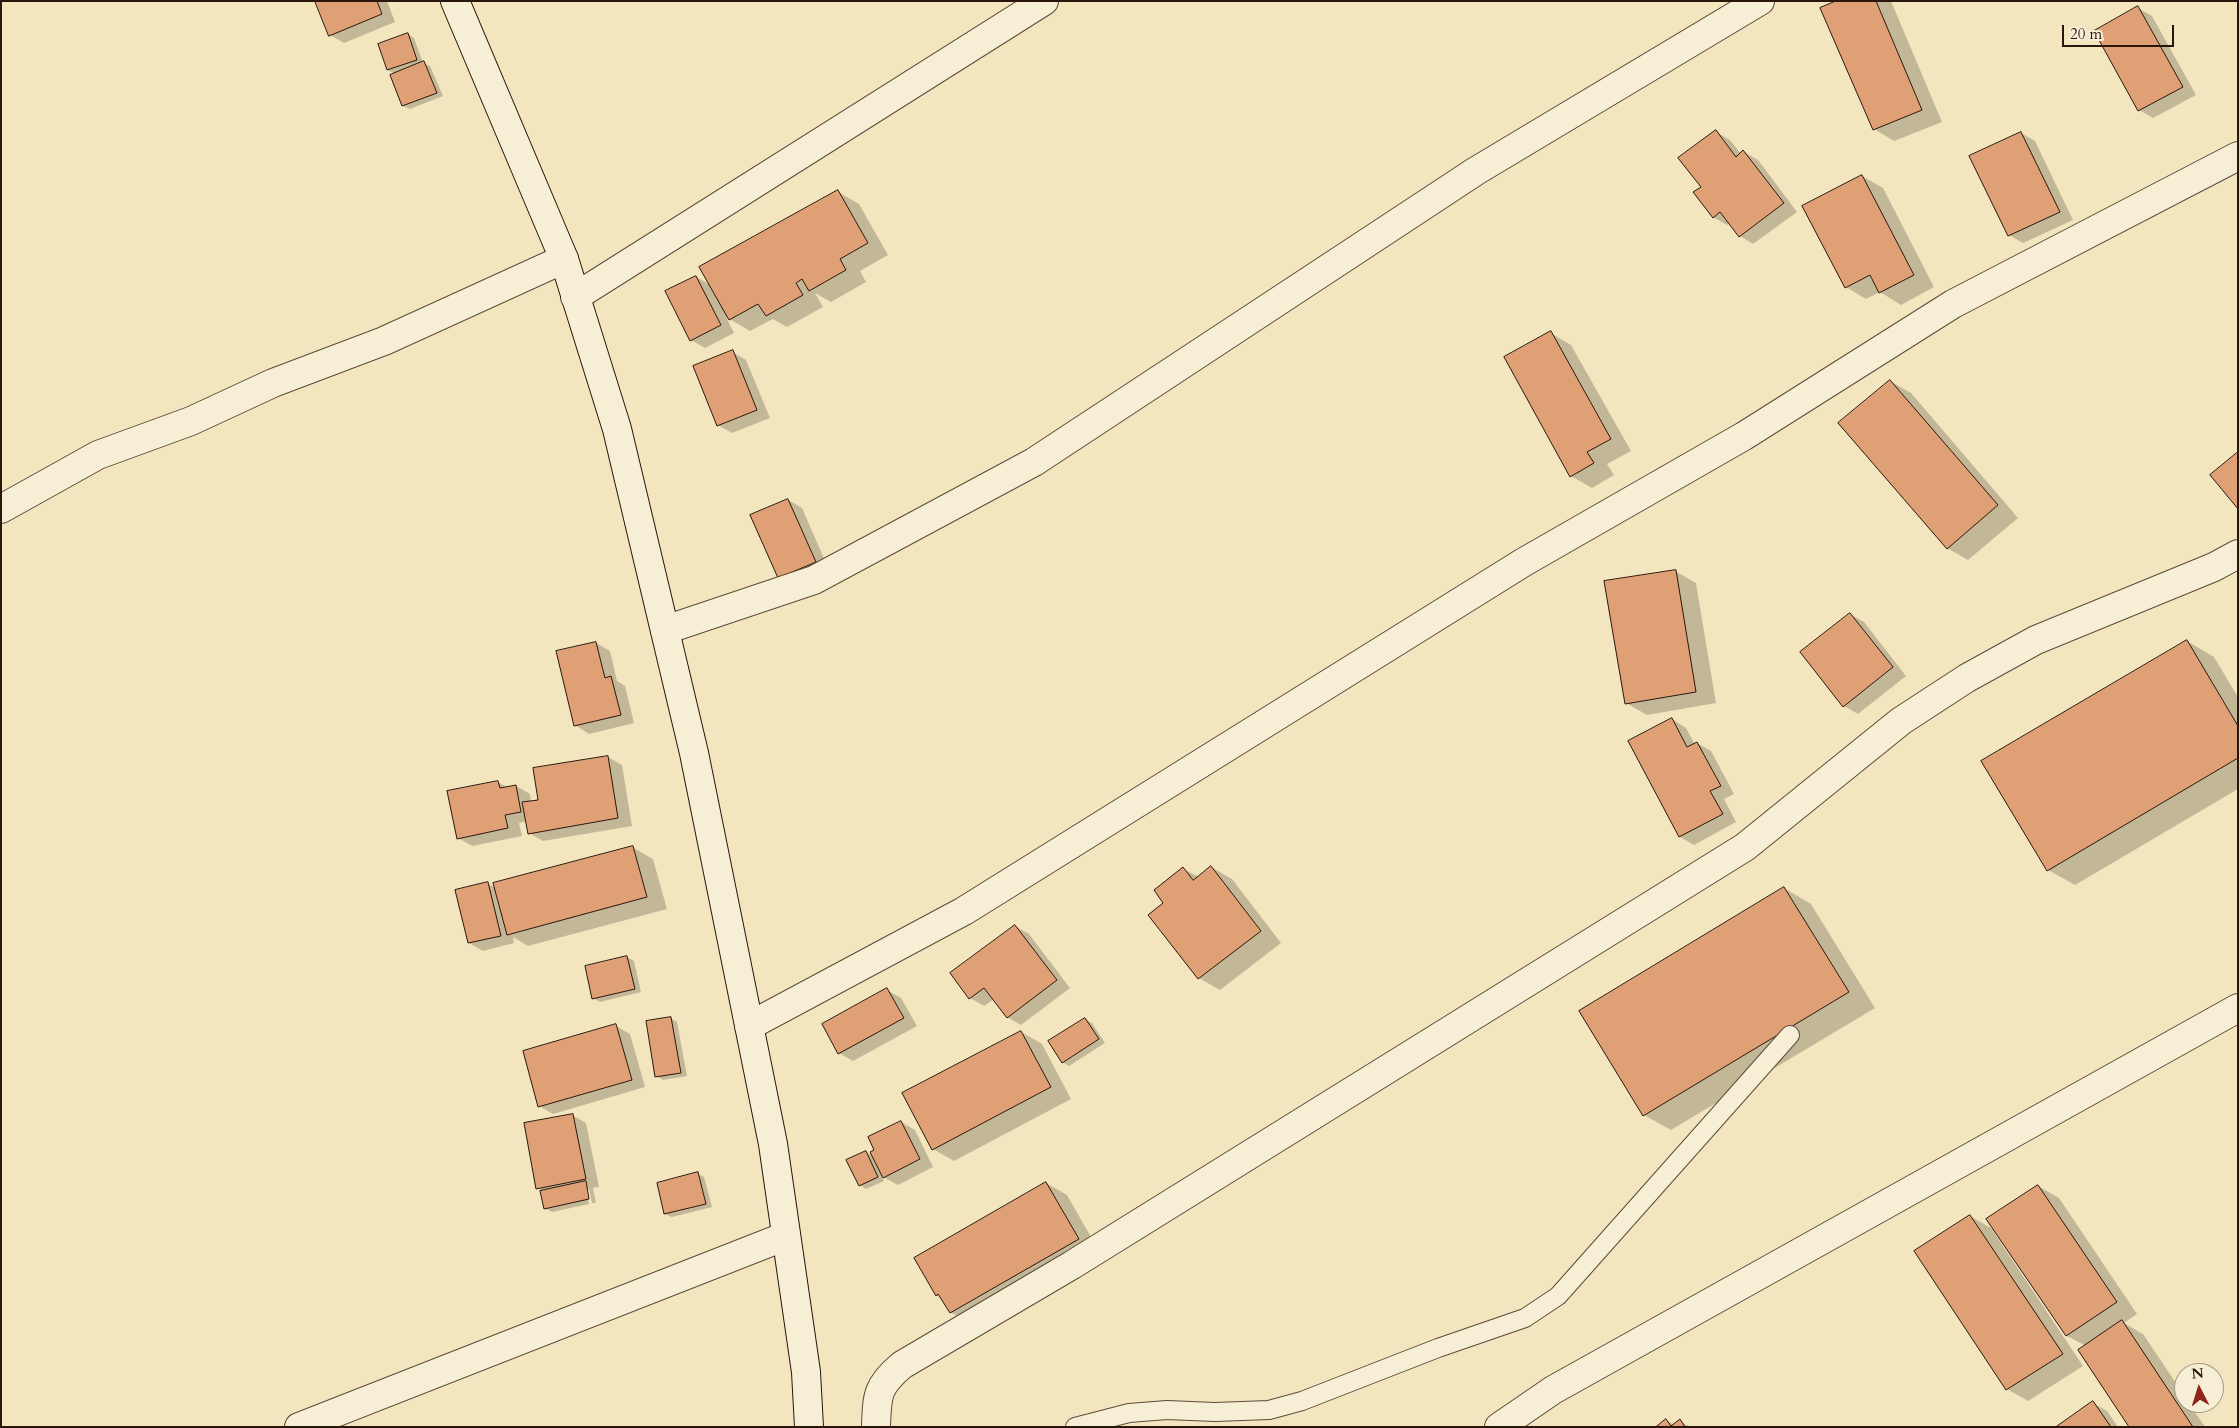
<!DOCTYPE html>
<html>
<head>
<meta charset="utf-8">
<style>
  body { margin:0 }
  #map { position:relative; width:2239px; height:1428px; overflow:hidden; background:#f3e6bf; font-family:Cardo,serif }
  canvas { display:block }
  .frame { position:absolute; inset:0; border:2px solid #2a160c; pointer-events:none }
  .north { position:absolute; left:2174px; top:1363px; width:50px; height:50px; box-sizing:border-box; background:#f7efd5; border:1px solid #a59885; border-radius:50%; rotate:355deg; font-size:14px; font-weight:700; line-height:20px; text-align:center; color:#2a160c }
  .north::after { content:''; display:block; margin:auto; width:18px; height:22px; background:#8f2418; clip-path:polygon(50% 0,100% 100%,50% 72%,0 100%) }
  .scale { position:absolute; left:2062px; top:25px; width:112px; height:22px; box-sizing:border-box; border:2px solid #2a160c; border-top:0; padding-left:6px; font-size:15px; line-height:18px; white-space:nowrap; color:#2a160c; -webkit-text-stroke:4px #f7efd5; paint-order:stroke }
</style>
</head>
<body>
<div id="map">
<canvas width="2239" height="1428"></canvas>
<div class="frame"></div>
<div class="north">N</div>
<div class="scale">20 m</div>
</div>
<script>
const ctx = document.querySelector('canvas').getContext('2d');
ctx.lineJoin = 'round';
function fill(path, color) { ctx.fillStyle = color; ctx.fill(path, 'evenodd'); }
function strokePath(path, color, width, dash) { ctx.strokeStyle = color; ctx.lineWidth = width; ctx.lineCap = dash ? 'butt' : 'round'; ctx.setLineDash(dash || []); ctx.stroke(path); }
fill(new Path2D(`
  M316,1H387L395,22L344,43L330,35Z
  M1840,1H1891L1942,122L1894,141L1874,129Z
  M2138,8L2152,16L2196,95L2153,118L2139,110Z
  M408,34L414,38L423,63L430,66L443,96L410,109L403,106L391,75L395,74L388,70Z
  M1716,132L1730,140L1741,154L1744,152L1758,160L1797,212L1753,244L1740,236L1730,223L1727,225L1713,217L1702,187Z
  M2021,133L2035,141L2073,220L2023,243L2009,235Z
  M1862,176L1883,188L1934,287L1901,305L1880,292L1866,299L1846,287Z
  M838,192L859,204L888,255L860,271L866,282L831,302L815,293L823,307L787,327L773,319L750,331L726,317L734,333L705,348L691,340L696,277L711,285Z
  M1551,333L1571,345L1631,451L1607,464L1614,475L1592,488L1571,476Z
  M732,352L746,360L770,418L732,433L718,425Z
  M1890,381L1911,393L2018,518L1968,560L1947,548Z
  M788,500L802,508L829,570L779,577Z
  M1675,571L1696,583L1716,703L1647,715L1626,703Z
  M1850,614L1864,622L1906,676L1858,714L1844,706Z
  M2187,641L2214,657L2238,697V789L2075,885L2048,870Z
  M596,643L610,651L617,681L625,686L634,723L589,734L575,725Z
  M1672,719L1686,728L1695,745L1697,743L1711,751L1734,794L1724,799L1736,822L1694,845L1680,837L1630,742Z
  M608,757L622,765L632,826L543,841L529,833L527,821L519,823L522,836L472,846L458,838L498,782L508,788L516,786L530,794L531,802L540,801Z
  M632,847L653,859L667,909L528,946L513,937L514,943L483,951L469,943L487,883L495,888Z
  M1211,867L1232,879L1281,943L1220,990L1199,978L1165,903L1183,869L1199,877Z
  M1784,888L1811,904L1875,1008L1671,1130L1644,1115Z
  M1015,926L1029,934L1070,988L1021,1025L1007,1017L994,999L984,1006L970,998Z
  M627,957L634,961L641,992L600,1002L593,998Z
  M887,990L901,998L917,1026L853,1061L839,1053Z
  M670,1018L677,1022L687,1076L663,1080L657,1076Z
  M1085,1019L1092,1023L1105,1043L1069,1066L1062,1062Z
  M616,1026L630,1034L645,1087L553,1114L539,1106Z
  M1021,1032L1042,1044L1071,1099L954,1161L933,1149Z
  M572,1115L586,1123L599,1187L593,1188L596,1203H592L589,1189H586L589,1204L552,1212L545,1208L541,1190L537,1188Z
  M901,1122L915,1130L933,1167L898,1185L881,1176L884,1181L866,1189L860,1185L866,1152L874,1157L876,1151Z
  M698,1174L704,1177L712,1207L672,1217L665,1214Z
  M1046,1183L1067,1195L1099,1251L971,1324L950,1312L943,1299L936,1295Z
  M2038,1186L2059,1198L2137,1314L2124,1323L2143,1334L2184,1395V1403H2189L2205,1427H2131L2086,1346L2067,1336L1988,1219Z
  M1970,1216L1991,1228L2083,1366L2028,1401L2007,1389L1916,1252Z
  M2093,1403L2107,1411L2118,1427H2058Z
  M1666,1420L1674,1425L1680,1421L1690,1427H1658Z`), '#0003');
const building = new Path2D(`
  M315,1H377L382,14L329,36Z
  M1836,1H1876L1922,110L1873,130L1820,8Z
  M2138,6L2183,87L2138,111L2094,31Z
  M408,33L417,60L387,70L378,44Z
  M424,61L437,93L402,106L390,75Z
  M1716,130L1736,157L1743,150L1784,203L1739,237L1720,212L1713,218L1693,192L1701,187L1678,158Z
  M2021,132L2060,212L2008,236L1969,156Z
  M1862,175L1914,275L1879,293L1870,275L1845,288L1802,206Z
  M838,190L868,243L840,259L846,270L809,291L802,279L796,283L803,295L766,316L758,304L729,320L699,267Z
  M696,276L721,325L690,341L665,291Z
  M1551,331L1611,439L1587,452L1594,463L1570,477L1504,357Z
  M733,350L757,410L717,426L693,366Z
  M1890,380L1998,505L1947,549L1838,423Z
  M2238,452V509L2210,475Z
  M788,499L816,562L778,578L750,515Z
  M1676,570L1696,692L1625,704L1604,581Z
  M1850,613L1893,667L1843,707L1800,652Z
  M2187,640L2238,726V758L2047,871L1981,761Z
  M596,642L605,678L611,676L621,715L574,726L556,651Z
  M1672,718L1687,747L1697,742L1721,786L1710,791L1723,814L1679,837L1628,741Z
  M608,756L618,818L528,834L522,802L538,800L533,768Z
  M498,781L500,788L516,785L521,812L505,815L508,828L457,839L447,791Z
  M633,846L647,897L507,935L493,883Z
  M1211,866L1261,931L1198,979L1148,915L1163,903L1154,890L1183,867L1193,880Z
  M488,882L501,936L468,943L455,890Z
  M1784,887L1849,992L1643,1116L1579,1011Z
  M1015,925L1057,980L1007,1018L984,988L969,999L950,973Z
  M627,956L635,989L592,999L585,966Z
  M887,988L904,1018L838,1054L822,1024Z
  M671,1017L681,1073L655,1077L646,1021Z
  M1085,1018L1099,1039L1062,1063L1048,1041Z
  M616,1024L632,1080L538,1107L523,1051Z
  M1021,1031L1051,1087L932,1150L902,1093Z
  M573,1114L586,1179L536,1189L524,1123Z
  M901,1121L920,1159L883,1178L870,1152L874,1150L868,1137Z
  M866,1151L878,1177L859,1186L846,1160Z
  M698,1172L706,1204L664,1214L657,1183Z
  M586,1181L589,1199L544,1209L540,1191Z
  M1046,1182L1079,1239L950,1313L938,1294L936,1296L914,1258Z
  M2038,1185L2117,1302L2066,1336L1986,1219Z
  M1970,1215L2063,1354L2006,1390L1914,1251Z
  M2122,1320L2193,1427H2129L2078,1350Z
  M2093,1401L2111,1427H2056Z
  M1666,1419L1671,1426L1680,1419L1685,1427H1656Z`);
fill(building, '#dfa076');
strokePath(building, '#2a160c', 1);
const lane = new Path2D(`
  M1075,1427L1129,1413L1167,1410L1215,1412L1269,1410L1302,1401L1438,1348L1525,1318L1558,1296L1790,1035`);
const street = new Path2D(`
  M575,297L1044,1
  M1,509L98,455L191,421L273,383L384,341L564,259
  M665,630L814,580L1034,462L1476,171L1760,1
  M749,1026L964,911L1524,562L1744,436L1953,304L2238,156
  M299,1427L786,1236
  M876,1427C877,1395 877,1386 902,1365L1072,1265L1745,847L1901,721L1967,678L2036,640L2214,567L2238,554
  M1499,1427L1553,1390L2238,1008`);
const secondary = new Path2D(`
  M455,1L564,259L617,429L694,753L773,1144L806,1372L809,1427`);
strokePath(lane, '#5c4a39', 20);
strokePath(street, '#5c4a39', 30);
strokePath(secondary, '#2a160c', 30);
strokePath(lane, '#f7efd5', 18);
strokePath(street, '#f7efd5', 28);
strokePath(secondary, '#f7efd5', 28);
</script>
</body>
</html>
